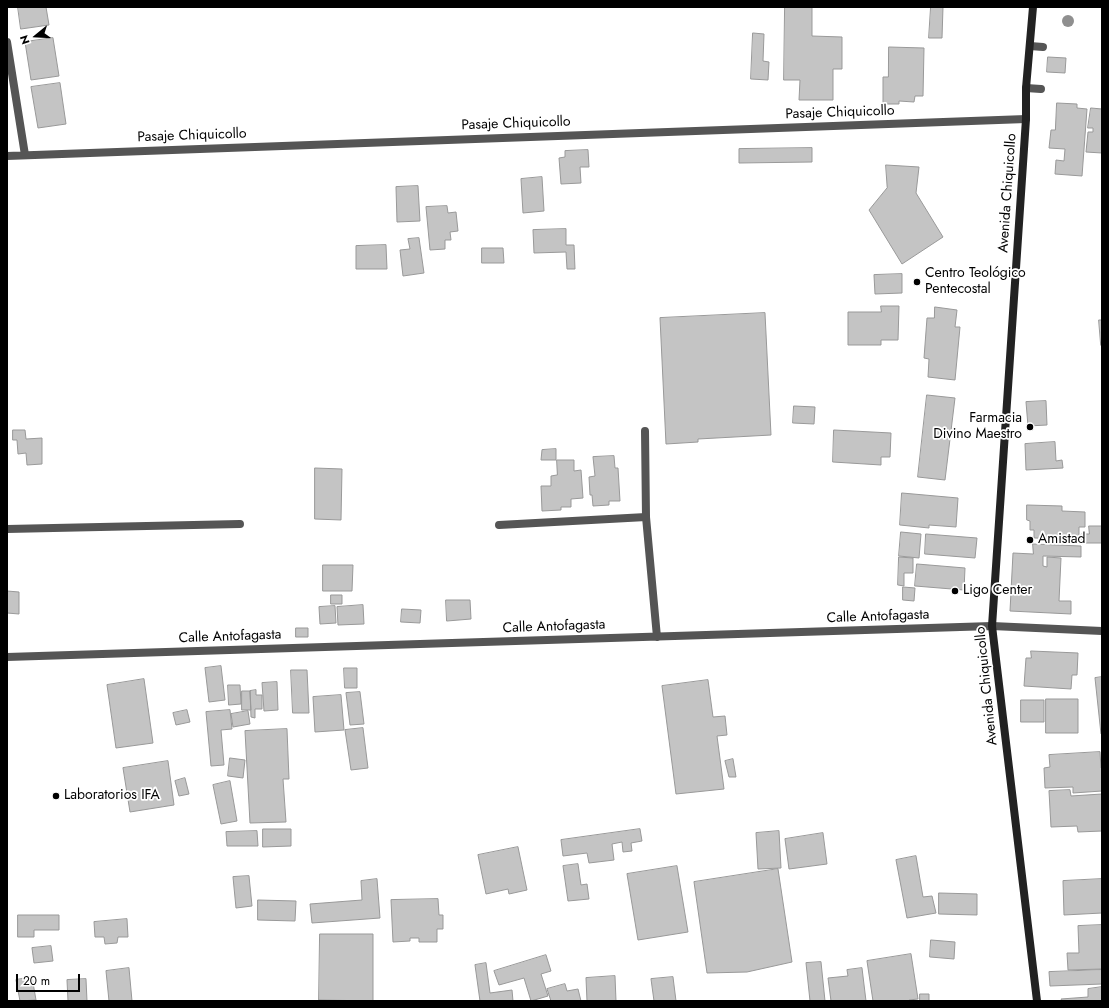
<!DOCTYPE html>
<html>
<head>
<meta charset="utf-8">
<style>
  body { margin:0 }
  #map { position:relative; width:1109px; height:1008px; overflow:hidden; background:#fff; font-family:Jost,sans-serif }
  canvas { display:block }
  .frame { position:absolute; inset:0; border:8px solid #000; pointer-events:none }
  .north { position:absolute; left:16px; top:16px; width:40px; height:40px; -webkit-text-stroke:3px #fff; paint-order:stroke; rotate:252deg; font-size:11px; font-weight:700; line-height:16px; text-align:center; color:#000 }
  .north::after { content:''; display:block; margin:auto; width:14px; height:18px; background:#000; clip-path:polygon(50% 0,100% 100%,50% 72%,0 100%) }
  .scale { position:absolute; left:16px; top:974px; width:64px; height:18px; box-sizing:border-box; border:2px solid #000; border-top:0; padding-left:5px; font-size:12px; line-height:14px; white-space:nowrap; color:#000; -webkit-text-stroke:3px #fff; paint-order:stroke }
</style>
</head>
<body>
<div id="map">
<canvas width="1109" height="1008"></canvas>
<div class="frame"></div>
<div class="north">N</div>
<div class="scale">20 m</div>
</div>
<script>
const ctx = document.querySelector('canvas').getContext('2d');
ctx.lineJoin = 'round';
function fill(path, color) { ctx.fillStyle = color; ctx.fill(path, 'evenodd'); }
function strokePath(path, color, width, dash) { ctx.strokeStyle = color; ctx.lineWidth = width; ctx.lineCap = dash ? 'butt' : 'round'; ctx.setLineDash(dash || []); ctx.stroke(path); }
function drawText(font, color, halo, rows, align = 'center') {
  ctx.font = font + ' Jost,sans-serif'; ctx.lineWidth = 3.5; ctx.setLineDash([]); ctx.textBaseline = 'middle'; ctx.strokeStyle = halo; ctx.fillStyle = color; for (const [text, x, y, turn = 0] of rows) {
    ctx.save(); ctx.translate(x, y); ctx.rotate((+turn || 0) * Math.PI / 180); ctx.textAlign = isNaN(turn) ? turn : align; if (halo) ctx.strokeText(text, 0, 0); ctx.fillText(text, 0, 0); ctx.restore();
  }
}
const building = new Path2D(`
  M18,7H46L49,25L21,29Z
  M785,7H812V36L842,37V69H833V100H799L800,80H784Z
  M931,7H943L942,38H929Z
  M753,33L764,34L763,61L769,62L768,80L751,79Z
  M53,38L59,76L31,80L25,42Z
  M889,47L924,48L923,96H915L914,102L899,101V104H883V77H888Z
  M1048,57L1066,58L1065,73L1047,72Z
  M60,83L66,124L38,128L31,87Z
  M1057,103L1077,104V108L1087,109L1082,176L1055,174L1056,160L1064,161L1065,149L1049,148L1051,130H1055Z
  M1091,108L1102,109V153L1086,152L1088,132H1093V128H1088Z
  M812,148V162L739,163V149Z
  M588,150L589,167H580L581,183L561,184L559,158L565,157V151Z
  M886,165L919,167L916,193L943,237L902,264L869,210L887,188Z
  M542,177L544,211L523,213L521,179Z
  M418,186L420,221L397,222L396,187Z
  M447,206L448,213L456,212L458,231L450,232L451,240H445V249L430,250L426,207Z
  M566,229V245H574L575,269H567L566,252L534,253L533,230Z
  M419,238L424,273L403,276L400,250L410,249L408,239Z
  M386,245L387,269H356V246Z
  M482,248H503L504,263H482Z
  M902,274V293L875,294L874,275Z
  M881,306H899L898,340H881V345H848V312H881Z
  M935,307L957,310L955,327H960L955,380L928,377L929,359L924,358L927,318H934Z
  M765,313L771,435L698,439V442L666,444L660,318Z
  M1099,320H1102V344L1101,345Z
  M927,395L955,398L945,480L918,477Z
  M1046,401L1047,425L1028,426L1026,402Z
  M794,406L815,407L814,424L793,423Z
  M13,430H25L26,439L42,438V464L27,465L26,453L18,454L17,440H13Z
  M834,430L891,433L890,457H881V465L833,462Z
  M1055,442L1056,461L1062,460L1063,468L1026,470L1025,444Z
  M556,449V460H541L542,450Z
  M614,456L615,468H618L620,501H609V505L593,506L592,495H590L589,477L595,476L593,457Z
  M557,460H574V471L581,470L583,498L571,499V507H561V510L542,511L541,486H551V476L557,475Z
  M315,468L342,469L341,520L315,519Z
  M902,493L958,498L956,527L929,525V528L900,525Z
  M1027,505L1062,506V511L1085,512V527H1079V539L1034,538V530H1030V521L1027,520Z
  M1089,526H1102V543H1081V534H1089Z
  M901,532L921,534L919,558L899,556Z
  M926,534L977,538L975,558L925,554Z
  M1033,544L1081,546V557L1043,556V566L1047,567V557L1061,558L1059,601H1071V614L1010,611L1013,553L1033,554Z
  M899,557L913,558V573H904V586L898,585Z
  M917,564L965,568L964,590L915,586Z
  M323,565H353L352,591H323Z
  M903,587L915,588L914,601L903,600Z
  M7,591L19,592V614L7,613Z
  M331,595H342V604H331Z
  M446,600H470L471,619L447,621Z
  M363,605L364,624L338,625L337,607Z
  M335,606L336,623L320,624L319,607Z
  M402,609L421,610L420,623L401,622Z
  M296,628H308V637H296Z
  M1031,651L1078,653L1077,675H1072L1071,689L1024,686L1026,658H1031Z
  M221,666L225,700L209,702L205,668Z
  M344,668H357V688H345Z
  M291,670H307L309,713H293Z
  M1102,677V734H1101L1095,678Z
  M144,679L153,743L116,748L107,685Z
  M708,680L713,717L725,716L727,735L717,736L724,789L676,794L662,686Z
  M277,682L278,710L264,711L262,683Z
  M228,685H240L241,704L229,705Z
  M256,690V695H262V709H255V718L251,717L250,691Z
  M242,691H250L251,710H242Z
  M360,692L364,724L350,725L346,693Z
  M341,695L344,730L315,732L313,697Z
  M1046,699H1078V733H1046Z
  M1021,700H1044V722H1021Z
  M187,710L190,722L176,725L173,713Z
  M230,710L232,729L221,730L224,765L211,766L206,712Z
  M248,711L250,724L233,727L231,714Z
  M363,728L368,768L351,770L345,730Z
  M287,729L289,779H283L286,822L250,823L245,731Z
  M1100,752L1101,768H1102V791L1073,793V787L1045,788L1044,768L1050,767L1049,755Z
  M230,758L245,760L243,778L228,776Z
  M733,759L736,777H729L725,761Z
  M168,761L174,805L130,812L123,768Z
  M185,778L189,794L179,796L175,781Z
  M230,781L237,821L221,824L213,785Z
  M1070,790L1071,796L1102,794V831L1078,832L1077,826L1051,827L1049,791Z
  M263,829H291V846L263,847Z
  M640,829L642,841L631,843L632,851L623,852L622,842L612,844L614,860L589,863L587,853L563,856L561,840Z
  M257,831L258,846H227L226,832Z
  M779,831L781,868L758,869L756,833Z
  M823,833L827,864L789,869L785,839Z
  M518,847L527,890L509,894L508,889L486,894L478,855Z
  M916,856L923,897L932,896L936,913L907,918L896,860Z
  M578,864L581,885L587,884L589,899L568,901L563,866Z
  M677,866L688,932L638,940L627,874Z
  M778,869L792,962L747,972L707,973L694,882Z
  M249,876L252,906L236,908L233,877Z
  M377,879L380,918L312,923L310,904L362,900L361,881Z
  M1102,879V913L1064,915L1063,881Z
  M939,893L977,894V915L939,914Z
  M438,899L439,915H443V929H437V942H419V938H410V941L393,942L391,900Z
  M258,900L296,901L295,921L258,920Z
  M18,915H59V930H34V937H18Z
  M127,919L128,937H118L117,943L105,944L104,937H95L94,922Z
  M1102,925V969L1068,970L1067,953H1079L1078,926Z
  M320,934H373V1001L319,1000Z
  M931,940L955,942L954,959L930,957Z
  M51,946L53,961L34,963L32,948Z
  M911,954L918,999L909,1000V1001H873L867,961Z
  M546,955L551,971L541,974L548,996L531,1001L524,978L499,985L494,971Z
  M821,962L825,1001H810L806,963Z
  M486,963L490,993L512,990L513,1001H480L475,965Z
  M129,968L132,1001H109L106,971Z
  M862,968L866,1001H831L828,978L848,976L847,970Z
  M1102,970V984L1050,986L1049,972Z
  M615,976L616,1001H587L586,978Z
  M32,977L36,1000L20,1001L16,980Z
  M673,977L676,1001H654L651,979Z
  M86,979L87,1001H68L67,980Z
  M565,984L567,991L578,989L581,1001H551L547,989Z
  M1102,987V1001H1062L1061,999L1088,997V989Z
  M920,994H929V1001H920Z`);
fill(building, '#c4c4c4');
strokePath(building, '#999', 1);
strokePath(new Path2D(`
  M1030,46L1043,47
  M1026,88L1041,89
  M499,525L646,517`), '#555', 8);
strokePath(new Path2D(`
  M7,42L25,155
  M7,156L1026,119
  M645,431L646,517L657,637
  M7,529L240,524
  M7,657L992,626L1102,631`), '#555', 8);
strokePath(new Path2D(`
  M1033,7L1026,88V119L992,626L1037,1001`), '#222', 8);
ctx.fillStyle = '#8f8f8f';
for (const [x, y] of [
  [1068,21]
]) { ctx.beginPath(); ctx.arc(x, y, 6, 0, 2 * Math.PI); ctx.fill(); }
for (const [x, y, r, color] of [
  [917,282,4,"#000"],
  [1030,427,4,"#000"],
  [1030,540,4,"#000"],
  [955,591,4,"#000"],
  [56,796,4,"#000"]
]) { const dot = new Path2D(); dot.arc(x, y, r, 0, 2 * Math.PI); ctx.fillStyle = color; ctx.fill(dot); strokePath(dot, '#fff', 1.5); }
drawText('14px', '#000', '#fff', [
  ["Pasaje Chiquicollo",840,113,-2],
  ["Pasaje Chiquicollo",516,124,-2],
  ["Pasaje Chiquicollo",192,136,-2],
  ["Avenida Chiquicollo",1008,193,-86],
  ["Calle Antofagasta",878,617,-2],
  ["Calle Antofagasta",554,627,-2],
  ["Calle Antofagasta",230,637,-2],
  ["Avenida Chiquicollo",987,686,-96]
]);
drawText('14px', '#000', '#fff', [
  ["Centro Teológico",925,274],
  ["Pentecostal",925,290],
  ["Farmacia",1022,419,"right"],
  ["Divino Maestro",1022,435,"right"],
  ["Amistad",1038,540],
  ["Ligo Center",963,591],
  ["Laboratorios IFA",64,796]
], 'left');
</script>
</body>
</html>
